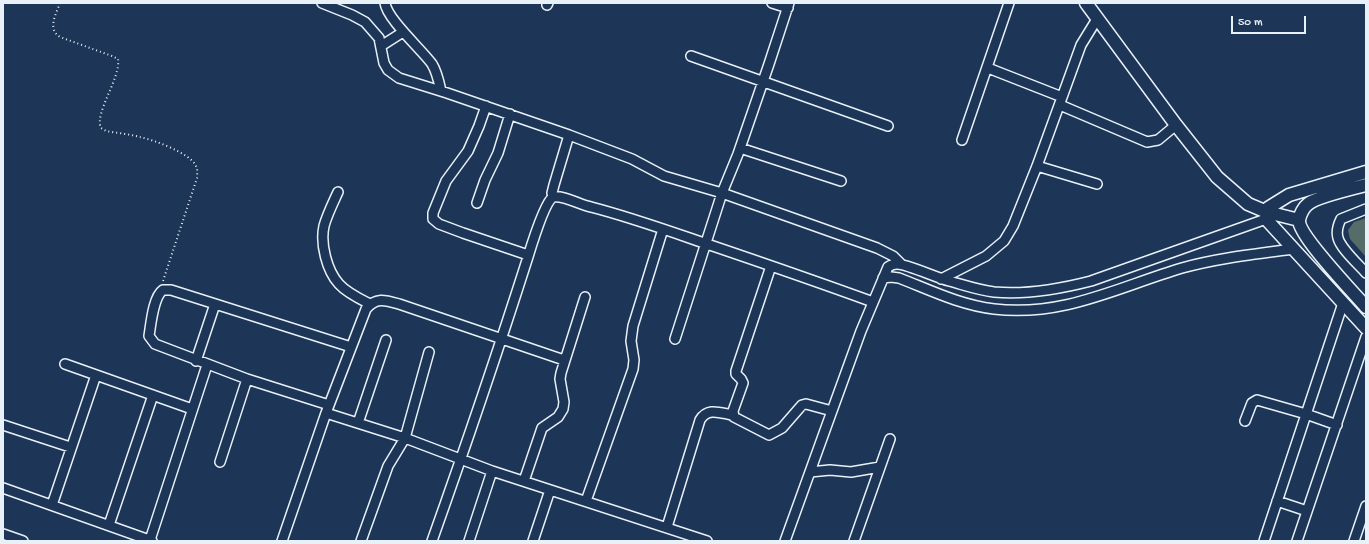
<!DOCTYPE html>
<html>
<head>
<meta charset="utf-8">
<style>
  body { margin:0 }
  #map { position:relative; width:1369px; height:544px; overflow:hidden; background:#1d3557; font-family:"Gochi Hand",sans-serif }
  canvas { display:block }
  .frame { position:absolute; inset:0; border:4px solid #e8f1f8; pointer-events:none }
  .scale { position:absolute; left:1231px; top:16px; width:75px; height:18px; box-sizing:border-box; border:2px solid #e8f1f8; border-top:0; padding-left:5px; font-size:12px; line-height:14px; white-space:nowrap; color:#e8f1f8; -webkit-text-stroke:3px #1d3557; paint-order:stroke }
</style>
</head>
<body>
<div id="map">
<canvas width="1369" height="544"></canvas>
<div class="frame"></div>
<div class="scale">50 m</div>
</div>
<script>
const ctx = document.querySelector('canvas').getContext('2d');
ctx.lineJoin = 'round';
function fill(path, color) { ctx.fillStyle = color; ctx.fill(path, 'evenodd'); }
function strokePath(path, color, width, dash) { ctx.strokeStyle = color; ctx.lineWidth = width; ctx.lineCap = dash ? 'butt' : 'round'; ctx.setLineDash(dash || []); ctx.stroke(path); }
fill(new Path2D(`
  M1366,218V257L1350,239L1348,230L1354,222Z`), '#556c68');
const street = new Path2D(`
  M322,3L352,15L365,22L379,38L384,63L388,70L399,78L447,93L569,135L632,159L664,176L722,193L877,248L893,256L901,264
  M385,3C387,19 422,50 432,64C437,72 439,82 441,91
  M772,3L788,8
  M547,5L548,3
  M381,46L403,32
  M691,56L888,126
  M988,68L1062,97
  M1060,105L1147,142L1158,140L1176,125
  M486,106L479,126L468,151L446,181L433,213V219L439,224L463,233L528,255
  M962,140L1009,3
  M740,148L841,181
  M1037,166L1097,184
  M338,192C333,203 327,215 324,226C320,244 327,271 339,284C347,293 360,299 370,304
  M553,197L552,193L554,185L569,135
  M477,203L485,180L498,153L510,114
  M1366,209L1341,219C1338,225 1336,231 1338,238C1341,249 1358,264 1366,273
  M771,266L736,371V374L741,379L743,383L733,411L734,417L769,435L782,428L802,405L806,404L832,411
  M883,278L891,277L899,278C930,290 960,305 994,309C1064,317 1118,287 1182,268C1218,258 1256,254 1293,249
  M941,279L986,256L1004,241L1013,226L1037,166L1081,45L1097,19
  M675,339L722,193L738,154L769,64L789,3
  M196,361L215,304
  M65,364L192,409
  M329,405L247,379L155,344L149,336C151,324 153,297 163,290H171L351,347
  M326,413L405,438L492,471L707,541
  M1245,421L1252,403L1257,400L1306,414L1337,425
  M358,423L386,340
  M3,425L70,447
  M220,462L247,379
  M810,472L830,470L851,472L880,467
  M524,481L542,428L558,417L563,409L564,402L560,379L561,373L585,297
  M3,488L152,541
  M586,501L633,369L634,360L631,341L633,326L663,229
  M1277,501L1307,511
  M52,505L96,375
  M109,525L153,395
  M667,527L700,420C708,407 720,413 733,415
  M3,534L23,541
  M150,540L207,365
  M282,541L326,413L366,309C376,297 385,300 399,304L564,360
  M361,541L388,466L405,438L429,352
  M432,541C465,448 497,354 527,260C531,247 544,203 553,197C564,195 580,205 591,207C630,217 669,231 707,244C763,263 818,282 873,302
  M469,541L492,471
  M533,541L550,490
  M785,541L824,433L861,331L888,267C891,265 893,264 897,264C907,264 937,278 949,281C964,285 978,290 994,292C1026,295 1060,289 1091,281L1266,219
  M854,541L890,439
  M1264,541L1343,303
  M1297,541L1366,337
  M1354,541L1366,506`);
const secondary = new Path2D(`
  M1086,3L1176,125L1217,177L1248,204L1267,212L1299,220
  M1366,172L1289,195L1268,208L1266,219L1366,328
  M1366,185C1354,188 1316,197 1308,204C1304,207 1300,214 1299,220C1298,235 1354,293 1366,307`);
strokePath(street, '#e8f1f8', 12);
strokePath(secondary, '#e8f1f8', 15);
strokePath(new Path2D(`
  M60,3C56,14 47,29 60,37L112,56L118,59C121,78 94,113 101,128L106,131C117,133 129,134 140,137C154,140 190,153 196,166C198,170 197,174 197,178L163,281`), '#e8f1f8', 2, [1, 3]);
strokePath(street, '#1d3557', 9);
strokePath(secondary, '#1d3557', 12);
</script>
</body>
</html>
